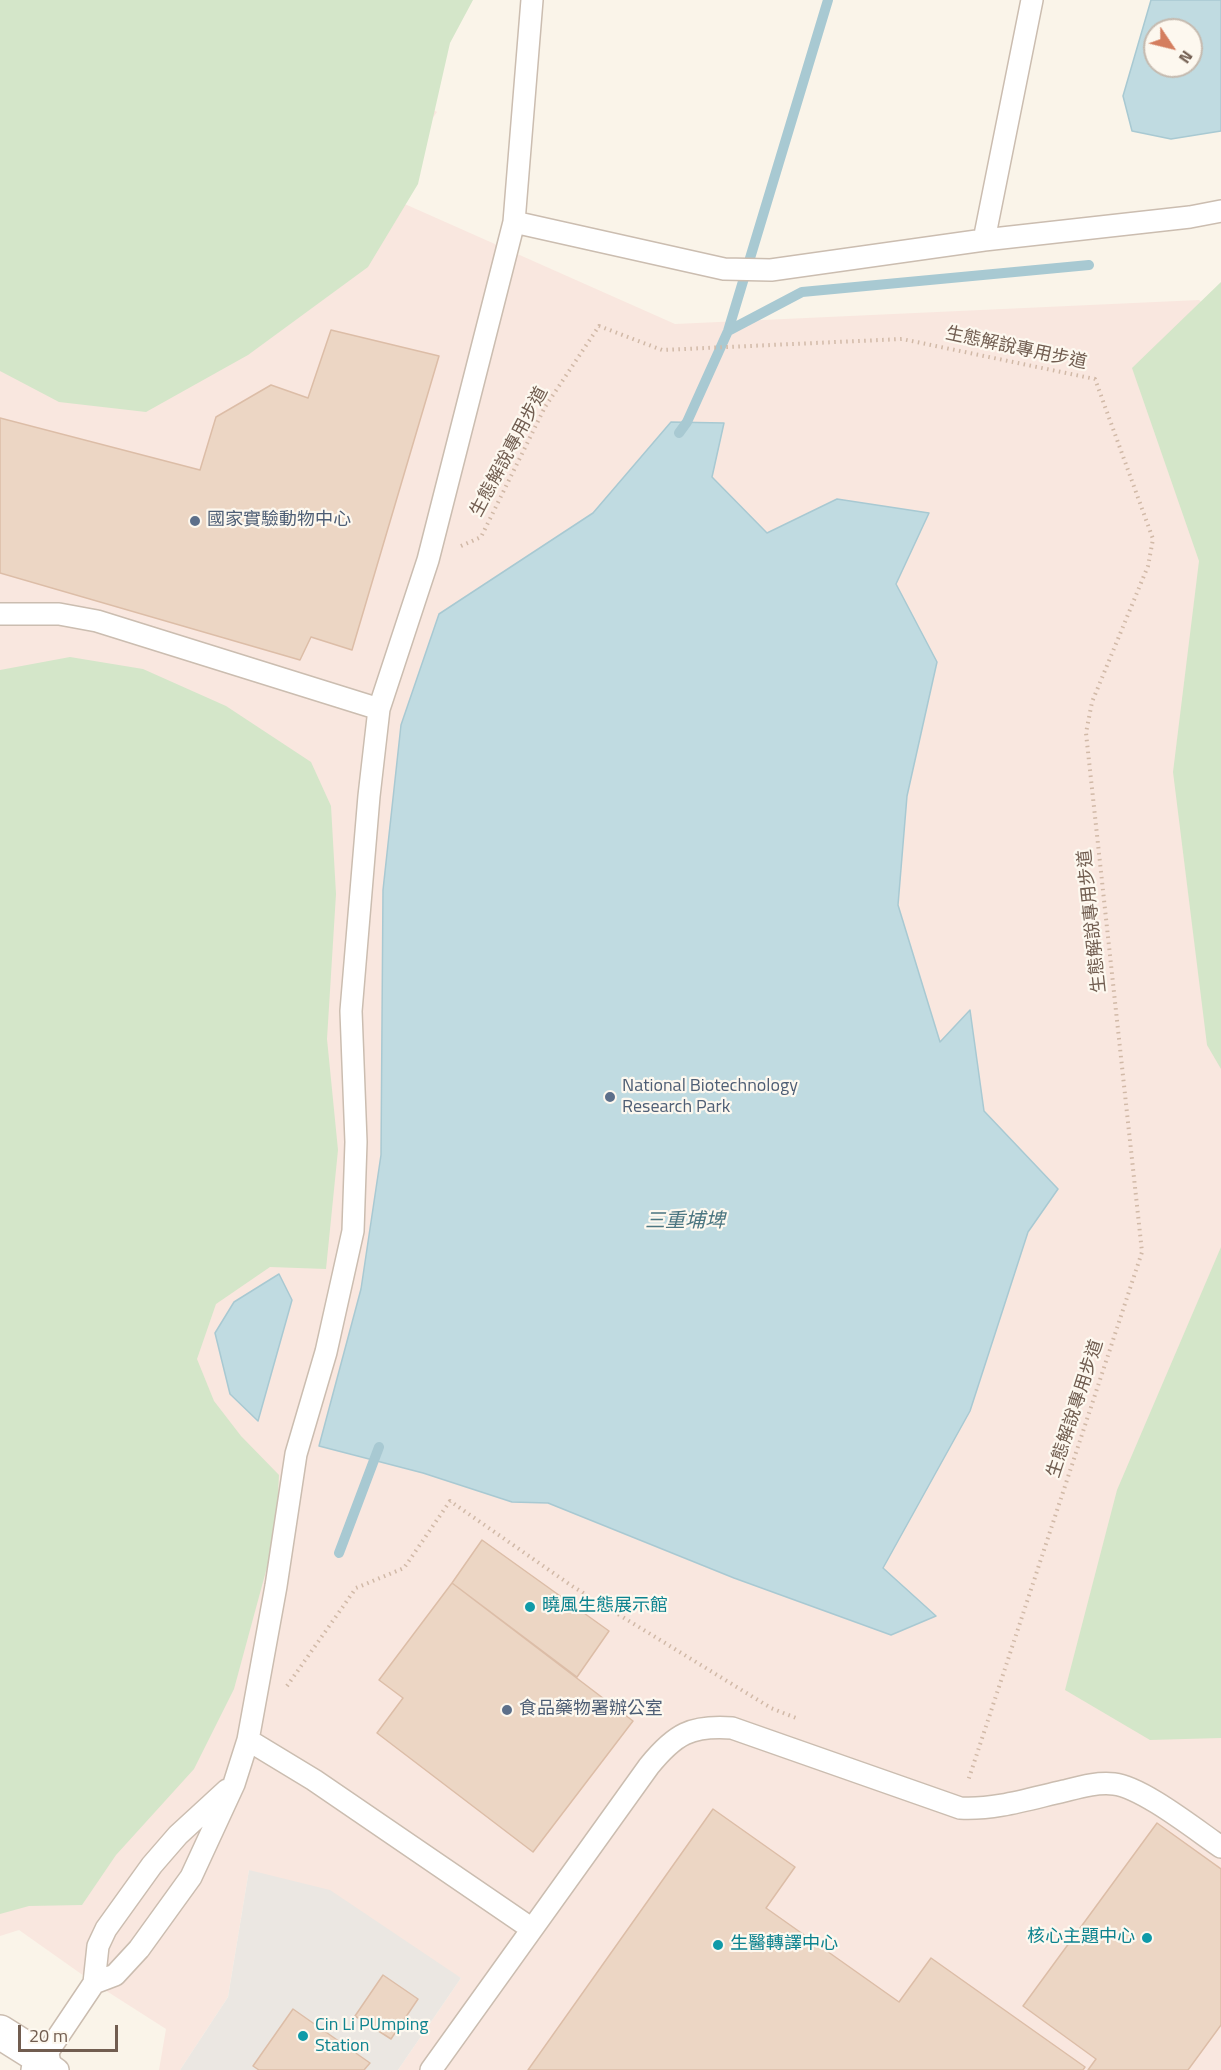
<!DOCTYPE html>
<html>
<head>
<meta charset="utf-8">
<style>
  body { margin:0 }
  #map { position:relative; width:1221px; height:2070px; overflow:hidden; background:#faf4e9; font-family:"Titillium Web",sans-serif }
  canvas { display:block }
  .north { position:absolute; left:1143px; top:18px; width:60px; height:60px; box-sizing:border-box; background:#fdf8ef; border:2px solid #c5baaf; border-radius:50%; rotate:125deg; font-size:16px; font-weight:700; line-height:24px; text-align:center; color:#715d50 }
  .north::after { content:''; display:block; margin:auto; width:21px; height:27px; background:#d47e5f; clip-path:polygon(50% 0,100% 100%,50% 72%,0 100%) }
  .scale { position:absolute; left:18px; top:2025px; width:100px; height:27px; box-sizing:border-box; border:3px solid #715d50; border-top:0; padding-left:8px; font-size:18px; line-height:21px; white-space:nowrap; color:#715d50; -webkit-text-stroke:4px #fdf8ef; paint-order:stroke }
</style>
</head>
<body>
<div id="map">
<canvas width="1221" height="2070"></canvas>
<div class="north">N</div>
<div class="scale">20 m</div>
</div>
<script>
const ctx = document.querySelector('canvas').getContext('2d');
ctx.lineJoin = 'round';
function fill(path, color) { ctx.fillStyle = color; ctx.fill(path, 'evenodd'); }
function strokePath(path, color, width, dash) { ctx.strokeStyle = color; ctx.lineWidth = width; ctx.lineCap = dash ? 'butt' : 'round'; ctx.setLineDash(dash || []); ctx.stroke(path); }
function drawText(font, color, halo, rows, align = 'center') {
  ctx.font = font + ' "Titillium Web","Noto Sans TC",sans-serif'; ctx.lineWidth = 4.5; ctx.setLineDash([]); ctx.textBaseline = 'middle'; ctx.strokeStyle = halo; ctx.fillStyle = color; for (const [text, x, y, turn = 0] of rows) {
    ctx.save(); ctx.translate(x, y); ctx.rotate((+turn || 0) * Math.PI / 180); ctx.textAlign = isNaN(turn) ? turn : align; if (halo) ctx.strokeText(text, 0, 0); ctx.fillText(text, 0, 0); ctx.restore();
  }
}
fill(new Path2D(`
  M0,0H232L437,112L380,193L675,324L1199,300L1221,319V2070H398L461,1978L249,1870L228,1997L180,2070H159L166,2029L94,1983L19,1930L0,1936Z`), '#f9e7df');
fill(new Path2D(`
  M249,1870L330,1890L461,1978L398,2070H180L228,1997Z`), '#ebe7e2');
fill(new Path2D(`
  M0,0H473L450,43L418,184L368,267L248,355L146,412L59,402L0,371Z
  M1221,282V1069L1207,1045L1173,772L1199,561L1132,368Z
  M70,657L143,669L226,706L311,762L331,806L336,894L327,1039L338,1150L326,1269L270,1267L216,1304L197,1359L214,1401L241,1436L279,1475L276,1534L234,1689L194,1769L116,1855L82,1905L29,1906L0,1914V670Z
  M1221,1247V1738L1150,1740L1065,1690L1117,1490Z`), '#d4e6c9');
const water = new Path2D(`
  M1151,0H1221V131L1171,139L1132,131L1123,96ZM1155,30H1191V66H1155Z
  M671,422L724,423L712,477L767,533L837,499L929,513L896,584L937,662L907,796L898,905L940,1042L970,1010L984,1111L1058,1189L1028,1232L970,1411L883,1568L936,1616L891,1635L734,1578L548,1503L512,1502L423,1473L319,1446L361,1289L381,1155L383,890L401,725L439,614L593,513Z
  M279,1274L292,1300L258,1421L230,1394L215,1333L234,1302Z`);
fill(water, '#c0dbe1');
strokePath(water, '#a8c9d2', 1.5);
strokePath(new Path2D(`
  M728,331L802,292L1089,265
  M679,433L687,422L728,331L828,0
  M339,1553L379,1447`), '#a8c9d2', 10);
const building = new Path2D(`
  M331,330L439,356L352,650L311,637L300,660L0,573V418L200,470L216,417L271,385L308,398Z
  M482,1540L609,1631L577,1677L452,1583Z
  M452,1583L633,1721L533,1852L377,1733L403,1698L379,1680Z
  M713,1809L795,1867L766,1908L899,2002L931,1958L1085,2067L1083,2070H528Z
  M1157,1823L1221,1869V2025L1188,2070H1088L1096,2059L1023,2006Z
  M383,1975L418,1999L391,2039L355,2016Z
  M293,2009L370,2063L364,2070H259L253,2066Z`);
fill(building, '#ecd6c4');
strokePath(building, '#dcbda7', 1.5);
const service = new Path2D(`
  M514,222L724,269L771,270L984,240L1190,217L1221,211
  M984,240L1032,0
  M0,614H59L97,621L379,709
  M248,1740L314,1780L532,1929
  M94,1983L115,1975L139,1949L191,1877L234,1784L248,1740L276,1586L296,1454L326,1352L353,1231L356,1142L351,1011L369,796L379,709L428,560L514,222L532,0
  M58,2070L43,2059L94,1983L98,1946L106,1929L152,1865L178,1835L227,1790
  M431,2070L649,1766C675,1734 691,1725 732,1728L960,1808C995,1810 1029,1799 1064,1791C1080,1787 1097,1782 1114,1784C1142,1787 1196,1830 1221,1847`);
const minor = new Path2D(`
  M0,2032L43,2059L38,2070`);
strokePath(service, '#cbbdb0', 24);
strokePath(minor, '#cbbdb0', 36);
strokePath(new Path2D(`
  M461,546L481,537L545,407L599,326L662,350L902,339L1095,379L1153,539L1148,566L1092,702L1086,733L1142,1252L968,1781
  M287,1686L356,1588L404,1568L450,1501L572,1586L771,1708L796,1718`), '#d1b9a7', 4, [1.5, 4.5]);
strokePath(service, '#fff', 21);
strokePath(minor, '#fff', 33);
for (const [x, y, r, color] of [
  [195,521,6,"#5c6f8a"],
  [610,1097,6,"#5c6f8a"],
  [530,1607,6,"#0f9aa8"],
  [507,1710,6,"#5c6f8a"],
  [1147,1938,6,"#0f9aa8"],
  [718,1945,6,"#0f9aa8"],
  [303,2036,6,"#0f9aa8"]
]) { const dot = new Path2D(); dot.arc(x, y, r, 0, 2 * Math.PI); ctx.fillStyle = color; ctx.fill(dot); strokePath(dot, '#fdf8ef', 2); }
drawText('18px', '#715d50', '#fdf8ef', [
  ["生態解說專用步道",1016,349,12],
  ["生態解說專用步道",510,452,-62],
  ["生態解說專用步道",1093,921,-96],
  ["生態解說專用步道",1076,1409,-72]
]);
drawText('18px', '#4e5e75', '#fdf8ef', [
  ["國家實驗動物中心",207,521],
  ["National Biotechnology",622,1087],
  ["Research Park",622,1108],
  ["食品藥物署辦公室",519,1710]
], 'left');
drawText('18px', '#0d838f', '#fdf8ef', [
  ["曉風生態展示館",542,1607],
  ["核心主題中心",1135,1938,"right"],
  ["生醫轉譯中心",730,1945],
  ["Cin Li PUmping",315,2026],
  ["Station",315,2047]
], 'left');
drawText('italic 20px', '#4c7681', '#fdf8ef', [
  ["三重埔埤",685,1222]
]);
</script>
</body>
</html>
